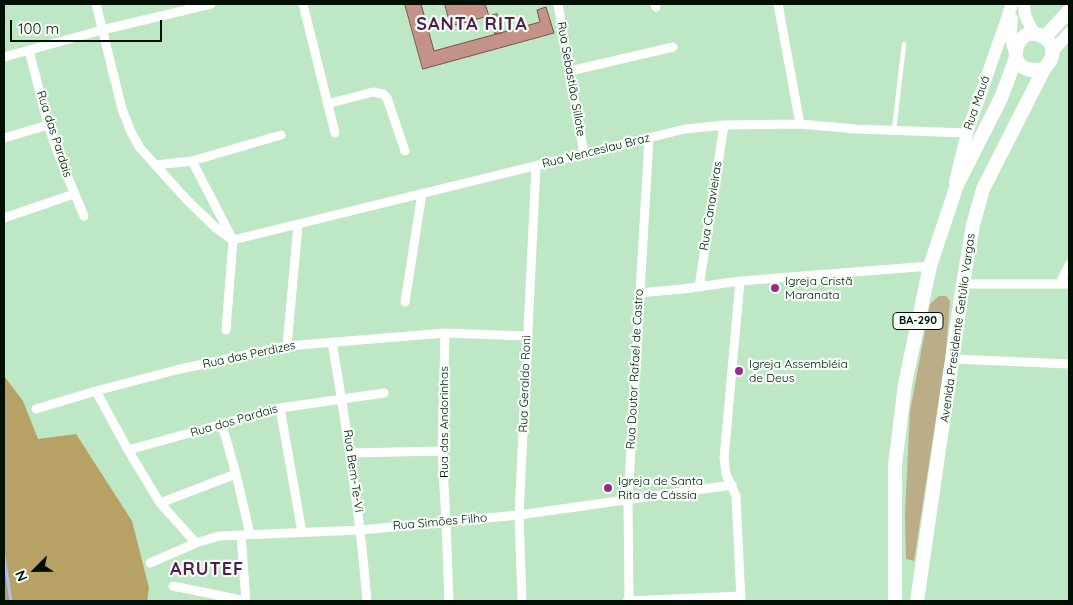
<!DOCTYPE html>
<html>
<head>
<meta charset="utf-8">
<style>
  body { margin:0 }
  #map { position:relative; width:1073px; height:605px; overflow:hidden; background:#bee7c6; font-family:Quicksand,sans-serif }
  canvas { display:block }
  .frame { position:absolute; inset:0; border:5px solid #020f05; pointer-events:none }
  .north { position:absolute; left:10px; top:545px; width:50px; height:50px; -webkit-text-stroke:4px #f6fef8; paint-order:stroke; rotate:247deg; font-size:14px; font-weight:700; line-height:20px; text-align:center; color:#020f05 }
  .north::after { content:''; display:block; margin:auto; width:18px; height:22px; background:#020f05; clip-path:polygon(50% 0,100% 100%,50% 72%,0 100%) }
  .scale { position:absolute; left:10px; top:20px; width:152px; height:22px; box-sizing:border-box; border:2px solid #020f05; border-top:0; padding-left:6px; font-size:15px; line-height:18px; white-space:nowrap; color:#020f05; -webkit-text-stroke:4px #f6fef8; paint-order:stroke }
</style>
</head>
<body>
<div id="map">
<canvas width="1073" height="605"></canvas>
<div class="frame"></div>
<div class="north">N</div>
<div class="scale">100 m</div>
</div>
<script>
const ctx = document.querySelector('canvas').getContext('2d');
ctx.lineJoin = 'round';
function fill(path, color) { ctx.fillStyle = color; ctx.fill(path, 'evenodd'); }
function strokePath(path, color, width, dash) { ctx.strokeStyle = color; ctx.lineWidth = width; ctx.lineCap = dash ? 'butt' : 'round'; ctx.setLineDash(dash || []); ctx.stroke(path); }
function drawText(font, color, halo, rows, align = 'center') {
  ctx.font = font + ' Quicksand,sans-serif'; ctx.lineWidth = 4.5; ctx.setLineDash([]); ctx.textBaseline = 'middle'; ctx.strokeStyle = halo; ctx.fillStyle = color; for (const [text, x, y, turn = 0] of rows) {
    ctx.save(); ctx.translate(x, y); ctx.rotate((+turn || 0) * Math.PI / 180); ctx.textAlign = isNaN(turn) ? turn : align; if (halo) ctx.strokeText(text, 0, 0); ctx.fillText(text, 0, 0); ctx.restore();
  }
}
fill(new Path2D(`
  M939,296H946L950,301L946,353L914,561L906,559L905,514L910,411L930,304Z`), '#baad88');
fill(new Path2D(`
  M4,376L23,401L38,439L76,434L132,521L149,588L147,601H4Z`), '#b7a165');
strokePath(new Path2D(`
  M4,557L11,601`), '#adbff8', 3);
const building = new Path2D(`
  M405,4H421L434,51L540,22L537,10L546,7L554,33L423,69Z
  M445,4H485L489,16L451,26Z
  M497,14L502,33L495,34L490,16Z`);
fill(building, '#c49289');
strokePath(building, '#7c4f47', 1);
strokePath(new Path2D(`
  M894,130L904,44`), '#fff', 4.5);
strokePath(new Path2D(`
  M96,4L122,109L131,132L140,148L186,199L216,228L233,240
  M303,4L335,133
  M558,4L584,154
  M655,4L656,7
  M778,4L800,124
  M29,50L48,125L59,156L84,216
  M4,57L102,30L211,4
  M570,71L673,47
  M327,104L373,92L383,94L387,98L405,151
  M4,138L48,125
  M192,161L233,240L226,330
  M156,165L192,161L281,135
  M4,218L74,194
  M233,240L685,129L724,125L800,124L856,129L967,133
  M740,281L724,458L726,474L736,496L741,601
  M1060,283L1069,265
  M963,284H1069
  M699,287L724,125
  M638,293L683,289L740,281L930,266
  M405,302L422,193
  M445,333L442,451L446,522L449,601
  M332,342C347,429 360,513 367,601
  M287,346L298,225
  M953,359L1069,364
  M96,391L128,450L160,503L196,543
  M280,408L302,532
  M36,409L96,391L176,370L287,346L445,333L527,336
  M222,425L236,474L250,534
  M128,450L280,408L384,393
  M351,453L442,451
  M160,503L236,474
  M241,535L246,601
  M150,563L196,543L219,536L361,530L519,515L732,485
  M173,586L246,601
  M522,601L519,515L536,166
  M627,601L741,596
  M629,601L628,499L649,138`), '#fff', 9);
strokePath(new Path2D(`
  M1024,4L1025,15L1034,34
  M1012,19C1010,32 1010,40 1015,52
  M1052,52L1069,33
  M955,182L967,133L1012,4`), '#fff', 12);
strokePath(new Path2D(`
  M1028,34C1043,32 1057,43 1051,59C1049,63 1046,66 1044,69C1038,70 1033,71 1027,69C1010,63 1014,41 1028,34Z
  M1045,37L1069,11
  M895,601V465L905,384L930,266L957,185L1001,98L1016,58
  M917,601L963,284L973,225L983,189L1044,69`), '#fff', 14);
for (const [x, y, r, color] of [
  [775,288,5,"#952b8f"],
  [739,371,5,"#952b8f"],
  [608,488,5,"#952b8f"]
]) { const dot = new Path2D(); dot.arc(x, y, r, 0, 2 * Math.PI); ctx.fillStyle = color; ctx.fill(dot); strokePath(dot, '#f6fef8', 2); }
for (const [x, y, w] of [
  [918,321,50]
]) { const box = new Path2D(); box.roundRect(x - w / 2, y - 8.5, w, 17, 4); ctx.fillStyle = '#f6fef8'; ctx.fill(box); strokePath(box, '#020f05', 1); }
drawText('bold 11px', '#020f05', null, [
  ["BA-290",918,321]
]);
drawText('12px', '#020f05', '#f6fef8', [
  ["Rua Sebastião Sillote",571,79,80],
  ["Rua Mauá",977,103,-71],
  ["Rua das Pardais",54,134,72],
  ["Rua Venceslau Braz",596,151,-14],
  ["Rua Canavieiras",711,206,-81],
  ["Avenida Presidente Getúlio Vargas",958,328,-82],
  ["Rua das Perdizes",249,355,-12],
  ["Rua Doutor Rafael de Castro",635,369,-87],
  ["Rua Geraldo Roni",525,384,-88],
  ["Rua dos Pardais",234,421,-16],
  ["Rua das Andorinhas",444,422,-90],
  ["Rua Bem-Te-Vi",353,471,82],
  ["Rua Simões Filho",440,522,-5]
]);
drawText('12px', '#020f05', '#f6fef8', [
  ["Igreja Cristã",785,281],
  ["Maranata",785,295],
  ["Igreja Assembléia",749,364],
  ["de Deus",749,378],
  ["Igreja de Santa",618,481],
  ["Rita de Cássia",618,495]
], 'left');
ctx.letterSpacing = '1px';
drawText('bold 18px', '#501d4c', '#f6fef8', [
  ["SANTA RITA",472,25],
  ["ARUTEF",207,570]
]);
ctx.letterSpacing = '0px';
</script>
</body>
</html>
